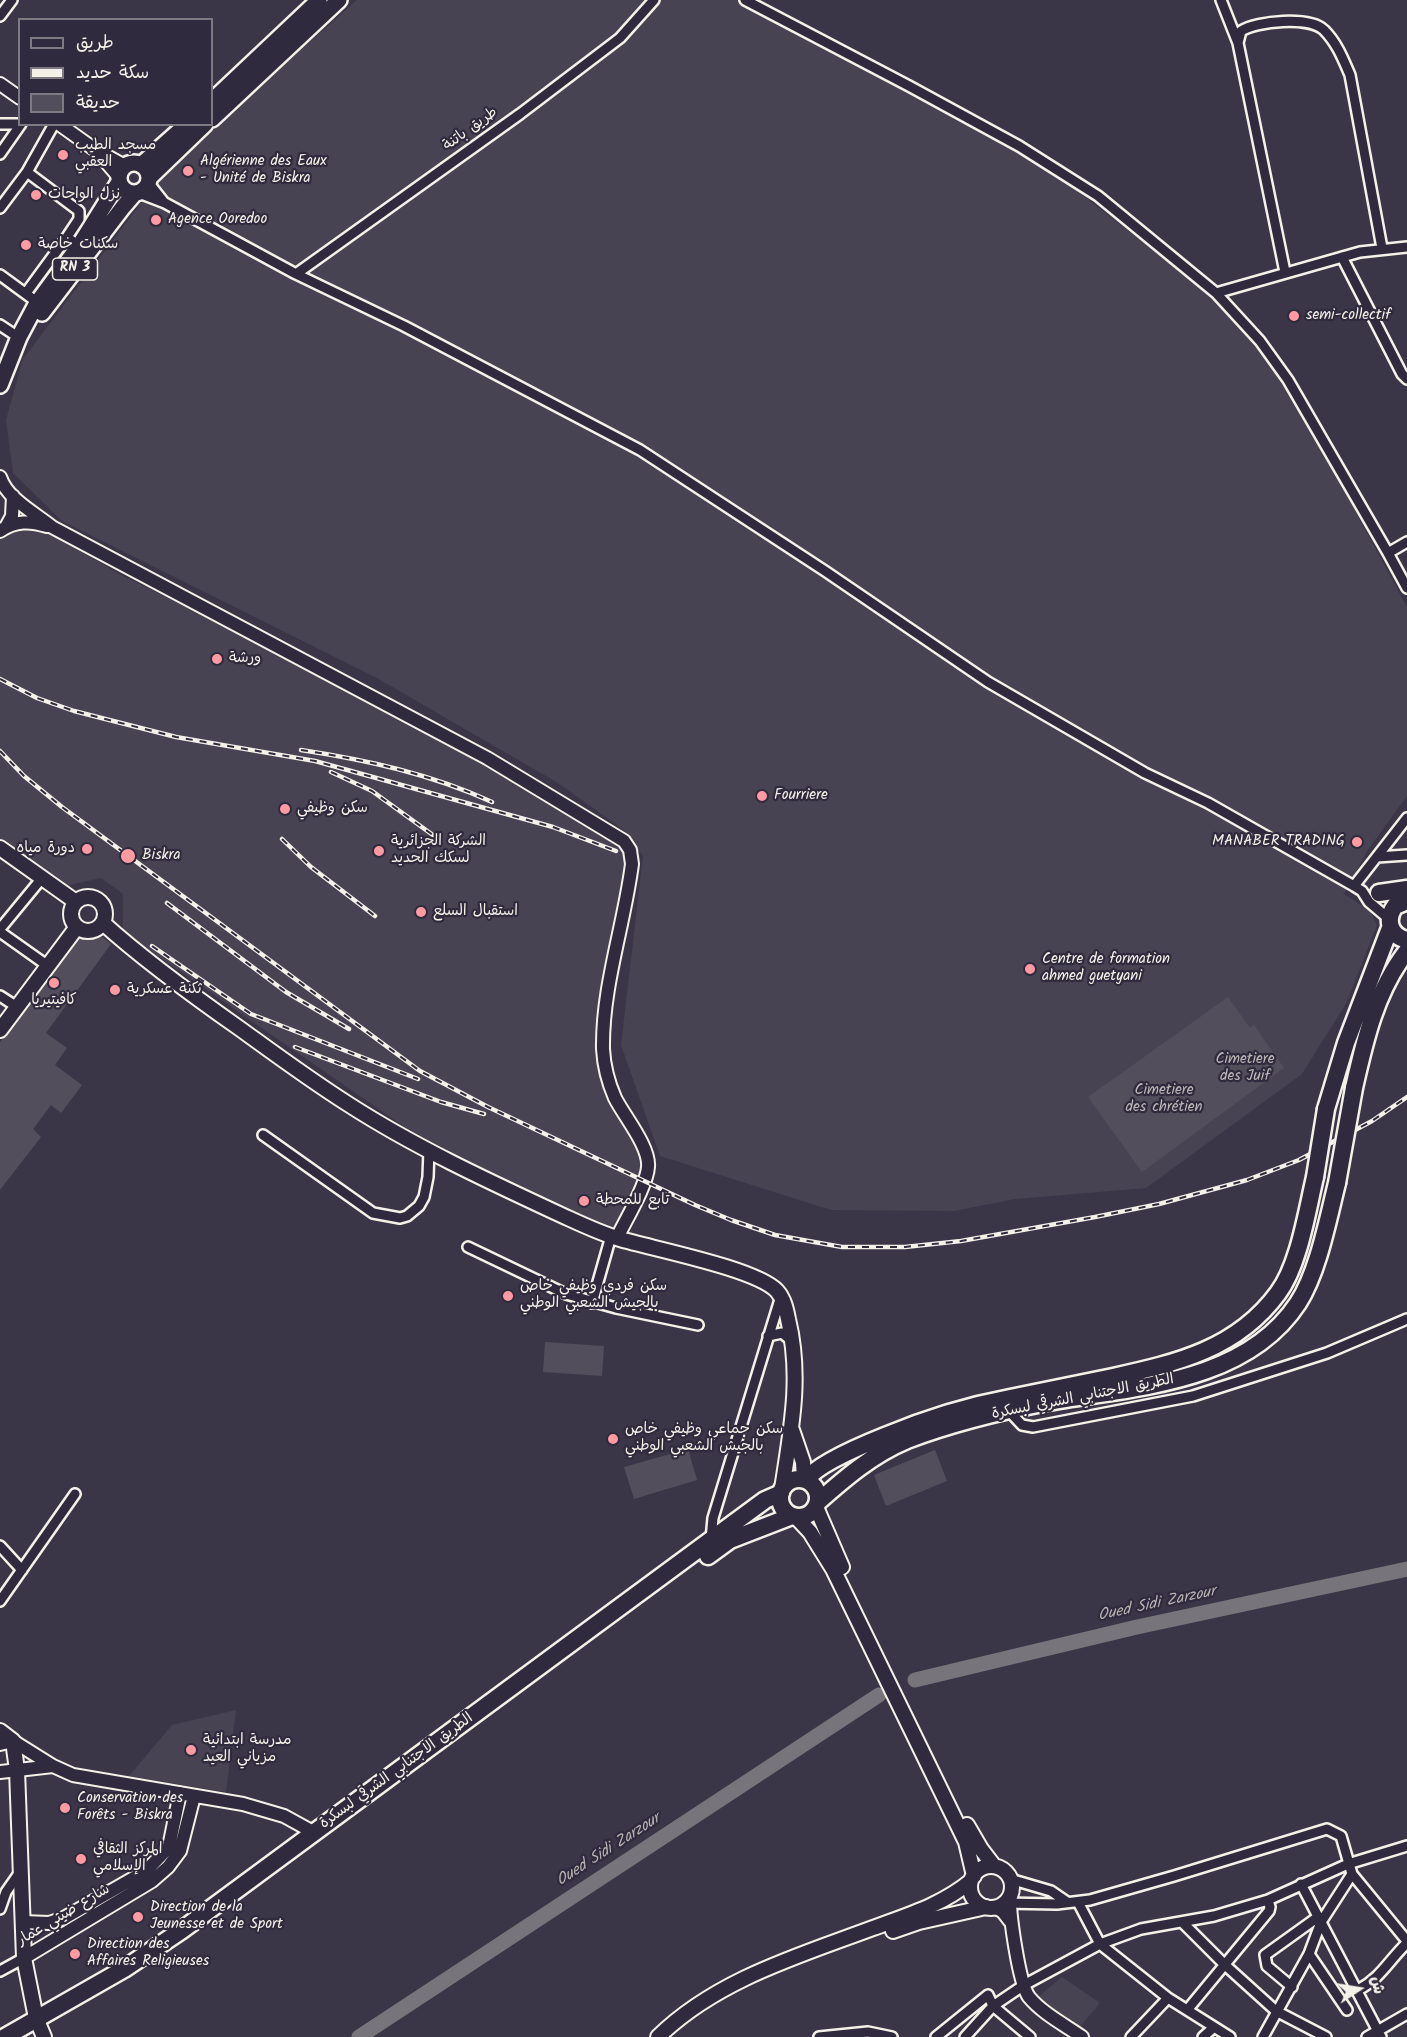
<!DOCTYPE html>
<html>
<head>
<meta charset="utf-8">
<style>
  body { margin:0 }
  #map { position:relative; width:1407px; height:2037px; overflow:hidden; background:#3b3647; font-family:Kalam,"Playpen Sans Arabic",sans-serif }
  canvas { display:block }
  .legend { position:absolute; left:18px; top:18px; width:195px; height:108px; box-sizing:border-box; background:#2f2a3d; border:2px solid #7e7a81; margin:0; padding:8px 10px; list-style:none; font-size:18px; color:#f4f1e8 }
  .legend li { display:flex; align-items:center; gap:12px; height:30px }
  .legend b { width:30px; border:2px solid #7e7a81 }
  .north { position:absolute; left:1329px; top:1959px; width:60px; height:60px; -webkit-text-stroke:4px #2f2a3d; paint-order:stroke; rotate:78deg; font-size:16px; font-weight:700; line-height:24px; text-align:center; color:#f4f1e8 }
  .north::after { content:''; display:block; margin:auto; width:21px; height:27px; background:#f4f1e8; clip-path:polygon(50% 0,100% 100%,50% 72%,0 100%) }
</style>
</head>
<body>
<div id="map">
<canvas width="1407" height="2037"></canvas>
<ul class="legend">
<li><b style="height:8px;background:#2f2a3d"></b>طريق</li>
<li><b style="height:8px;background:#f4f1e8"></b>سكة حديد</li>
<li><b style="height:16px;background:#534e5c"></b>حديقة</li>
</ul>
<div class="north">ش</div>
</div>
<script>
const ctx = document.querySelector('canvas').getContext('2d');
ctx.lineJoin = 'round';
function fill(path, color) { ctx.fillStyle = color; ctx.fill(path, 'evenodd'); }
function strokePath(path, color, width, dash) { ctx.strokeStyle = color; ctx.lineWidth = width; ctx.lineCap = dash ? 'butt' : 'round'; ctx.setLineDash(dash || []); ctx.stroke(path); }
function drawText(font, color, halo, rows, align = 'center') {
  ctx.font = font + ' Kalam,"Playpen Sans Arabic",sans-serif'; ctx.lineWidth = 4.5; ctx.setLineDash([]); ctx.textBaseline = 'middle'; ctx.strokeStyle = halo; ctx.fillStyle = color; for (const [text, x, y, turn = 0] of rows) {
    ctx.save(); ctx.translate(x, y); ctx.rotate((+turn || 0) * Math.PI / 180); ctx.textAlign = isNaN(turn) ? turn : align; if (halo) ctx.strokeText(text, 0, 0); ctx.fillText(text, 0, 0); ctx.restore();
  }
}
fill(new Path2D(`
  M357,0H739L1031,155L1236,315L1274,367L1342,487L1407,607V796L1367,851L1344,894L1370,911L1377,925L1347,1002L1302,1074L1146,1188L1015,1199L954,1211L831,1210L660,1156L621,1045L643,856L621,828L558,783L377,678L62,521L13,473L6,420L23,359L157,182L249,96Z
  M26,528L51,534L119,574L257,642L397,719L484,763L612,840L624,854L625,872L599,1008L597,1053L603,1087L639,1156L641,1170L614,1230L524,1189L409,1130L123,932V894L101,878L65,886L0,839V538Z
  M236,1710L226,1792L129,1776L172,1725Z
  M1062,1977L1100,2003L1079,2028L1037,1998Z`), '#484352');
fill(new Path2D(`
  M87,934C98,934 103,937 111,944L46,1033L67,1048L55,1065L82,1085L61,1113L51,1105L33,1129L41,1137L0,1190V1042L80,937Z
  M1228,997L1250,1028L1254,1025L1284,1068L1142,1172L1088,1097Z
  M545,1342L604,1346L602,1376L543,1372Z
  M688,1449L697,1480L634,1499L624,1467Z
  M935,1450L947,1481L886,1506L874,1475Z`), '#534e5c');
strokePath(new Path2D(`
  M915,1680L1137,1627L1407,1569
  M359,2037L879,1695`), '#78747b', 15);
const minor = new Path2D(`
  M745,0L909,86L1019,146L1098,196L1216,293L1260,341L1288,380L1388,553L1407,588
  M1221,0L1238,43
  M0,16L12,0
  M0,124H20
  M0,154L21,124
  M27,172L79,211V219L67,237L79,246
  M148,182L163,201
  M139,193L165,203L296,274L404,326L640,450L825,571L988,682L1145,773L1208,803L1354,886L1362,891L1369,902L1389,919
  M0,208L27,172L54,124
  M1342,257L1402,374L1407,379
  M1285,272L1238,43L1241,31C1257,21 1309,16 1324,30C1337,43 1343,59 1350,75L1382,248
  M296,274L520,114L620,38L654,0
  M0,275L41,305
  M26,293L67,237
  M1216,293L1360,252L1407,247
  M0,325L21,339
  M1388,553L1407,542
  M1377,857L1407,855
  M1354,886L1407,818
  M0,929L42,878
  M0,932L48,966
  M0,996L17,1007
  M263,1135L373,1213L400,1218L407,1216L419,1206L424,1197L428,1177L429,1150
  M468,1247L566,1294L616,1308L698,1325
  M592,1303L611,1236
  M768,1336L782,1333L792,1341
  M1009,1411L1022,1425L1033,1427L1193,1396L1327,1353L1407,1319
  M711,1540L713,1518L781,1296
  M0,1546L22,1570
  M0,1601L75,1494
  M1010,1879L1051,1891L1067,1902
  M1301,1884L1381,2037
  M1078,1902L1100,1944L1168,1998L1230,2037
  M1004,1903L1057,1904L1090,1900L1174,1876L1327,1829L1341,1836L1352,1874L1407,1941
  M0,1909L6,1892L20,1872
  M1182,1922L1224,1964L1276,2011L1326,2037
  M1309,1954L1347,2010
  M0,1971L24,1958
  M1292,1987L1267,1966L1265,1955L1318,1917
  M1358,1990C1381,1978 1389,1960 1407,1943
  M1188,2009L1269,1911L1270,1907L1268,1900
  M819,2037L868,2032L892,2037
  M936,2037L988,1995L993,2006L1030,2037
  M965,2037L993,2006L1024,1985L1100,1944L1141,1929L1214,1916L1268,1900L1348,1864L1407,1846
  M1131,2037L1168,1998
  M1203,2037L1213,2028
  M1263,2037L1309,1954L1321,1922L1352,1874
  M1367,2037L1407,2014`);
const tertiary = new Path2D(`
  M0,84L20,98
  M59,124L94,149L125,166
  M101,156L119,177
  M0,477C7,499 35,513 52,527L487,758L624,841L630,850L632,864C624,926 602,987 603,1049C604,1067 608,1082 615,1098C624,1116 650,1147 648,1167C647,1185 625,1221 617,1238
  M6,527L12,516L13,496
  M0,531C16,520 30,521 47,526
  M0,1744L13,1741L53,1766L73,1775L243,1804L284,1816L315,1833
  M0,1772L53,1766
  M1010,1895C1009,1913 1019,1984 1029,1997C1042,2013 1065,2025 1082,2037
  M995,1907L1003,1912L1010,1921
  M23,1922L49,1923L64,1918L146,1871L169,1847L180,1793
  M24,1958L152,1881L168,1867L180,1851L194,1796`);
const secondary = new Path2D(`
  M0,848L76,902
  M71 914a17 17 0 1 1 34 0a17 17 0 1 1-34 0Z
  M103,923C145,961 192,995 239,1028C275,1054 310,1080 348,1104C413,1146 486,1180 557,1213C577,1222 599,1233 620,1239C654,1249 757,1269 777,1291C784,1299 786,1309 788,1319C802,1377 791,1430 782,1489
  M0,1030L77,927
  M792,1430L803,1462L804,1479
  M816,1507L842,1567
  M796,1517L810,1532L833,1569L966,1842L974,1876
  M0,1731L13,1741L17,1770L24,1958L36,2018L44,2037
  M967,1825L981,1849L994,1866
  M970 1887a21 21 0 1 1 42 0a21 21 0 1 1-42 0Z
  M893,1931L919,1922L986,1907
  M658,2037C716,1980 798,1956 873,1928C908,1915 942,1905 971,1881`);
const primary = new Path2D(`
  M212,101L319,0
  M212,119L339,0
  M119 178a15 15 0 1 1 30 0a15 15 0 1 1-30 0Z
  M141,165L187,124
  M149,178L205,124
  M42,313L123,207L135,193
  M0,385L19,337L37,303L79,246L119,182`);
const trunk = new Path2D(`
  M1379,893L1407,889
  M1407,901L1395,906C1385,920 1390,936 1407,940
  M1354,1088C1365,1039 1376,991 1407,951
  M1326,1109L1346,1043L1390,928
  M780 1498a19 19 0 1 1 38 0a19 19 0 1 1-38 0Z
  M806,1480C817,1464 865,1444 885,1436C925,1419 967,1406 1010,1398C1044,1391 1079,1384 1113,1377C1177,1363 1237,1349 1278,1293C1299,1265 1307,1211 1315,1177
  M818,1502C845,1478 873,1454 907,1440C952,1423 1001,1411 1048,1402C1132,1387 1245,1384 1298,1303C1318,1272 1328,1219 1337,1183
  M708,1556L730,1540L792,1516
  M5,2037L124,1969L182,1930L765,1500L781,1493`);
strokePath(minor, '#f4f1e8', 14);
strokePath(tertiary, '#f4f1e8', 16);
strokePath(secondary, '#f4f1e8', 18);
strokePath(primary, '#f4f1e8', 20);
strokePath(trunk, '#f4f1e8', 21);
strokePath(minor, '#2f2a3d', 9);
strokePath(tertiary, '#2f2a3d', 12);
strokePath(secondary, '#2f2a3d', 14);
strokePath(primary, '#2f2a3d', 15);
strokePath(trunk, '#2f2a3d', 16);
const rail = new Path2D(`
  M0,679L37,698L74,711L176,737L315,761L553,827L616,851
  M301,750C367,760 431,774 492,802
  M0,751L24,776L62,807L420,1071L488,1107L695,1205L731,1220L775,1235L842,1247H905L961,1241L1095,1217L1159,1204L1247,1180L1299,1160L1372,1121L1407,1097
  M331,772L372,791L437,838
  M282,839L311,867L375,916
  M167,903L286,992L349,1029
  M152,946L251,1014L418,1079
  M295,1047L441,1102L484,1114`);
strokePath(rail, '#f4f1e8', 4.5);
strokePath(rail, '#2f2a3d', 2, [7]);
const trunkBridge = new Path2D(`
  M1315,1177L1326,1109
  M1337,1183L1354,1088`);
strokePath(trunkBridge, '#f4f1e8', 21, []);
strokePath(trunkBridge, '#2f2a3d', 16);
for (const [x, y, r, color] of [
  [63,155,6,"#ff9aa2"],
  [188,171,6,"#ff9aa2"],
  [36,195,6,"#ff9aa2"],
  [156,220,6,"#ff9aa2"],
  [26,245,6,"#ff9aa2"],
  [1294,316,6,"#ff9aa2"],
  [217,659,6,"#ff9aa2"],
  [762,796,6,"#ff9aa2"],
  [285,809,6,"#ff9aa2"],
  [1357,842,6,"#ff9aa2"],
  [87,849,6,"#ff9aa2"],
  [379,851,6,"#ff9aa2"],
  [128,856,8,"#ff9aa2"],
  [421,912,6,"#ff9aa2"],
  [1030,969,6,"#ff9aa2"],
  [54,983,6,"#ff9aa2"],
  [115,990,6,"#ff9aa2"],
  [584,1201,6,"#ff9aa2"],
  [508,1296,6,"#ff9aa2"],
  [613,1439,6,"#ff9aa2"],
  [191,1750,6,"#ff9aa2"],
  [65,1808,6,"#ff9aa2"],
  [81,1859,6,"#ff9aa2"],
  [138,1917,6,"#ff9aa2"],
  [75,1954,6,"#ff9aa2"]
]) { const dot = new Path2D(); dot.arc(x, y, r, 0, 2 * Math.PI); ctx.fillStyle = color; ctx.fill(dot); strokePath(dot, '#2f2a3d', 2); }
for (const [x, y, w] of [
  [75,269,45]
]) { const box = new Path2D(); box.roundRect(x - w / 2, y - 11, w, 22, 4.5); ctx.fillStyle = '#2f2a3d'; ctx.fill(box); strokePath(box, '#f4f1e8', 1.5); }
drawText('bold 14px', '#f4f1e8', null, [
  ["RN 3",75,269]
]);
drawText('15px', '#f4f1e8', '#2f2a3d', [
  ["طريق باتنة",471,130,-36],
  ["الطريق الاجتنابي الشرقي لبسكرة",1083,1398,-11],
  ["الطريق الاجتنابي الشرقي لبسكرة",397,1772,-36],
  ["شارع ضيتي عمار",64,1916,-31]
]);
drawText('15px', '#f4f1e8', '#2f2a3d', [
  ["مسجد الطيب",75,146],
  ["العقبي",75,163],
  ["Algérienne des Eaux",200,162],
  ["- Unité de Biskra",200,179],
  ["نزل الواحات",48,195],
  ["Agence Ooredoo",168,220],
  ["سكنات خاصة",38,245],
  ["semi-collectif",1306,316],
  ["ورشة",229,659],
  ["Fourriere",774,796],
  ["سكن وظيفي",297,809],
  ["الشركة الجزائرية",391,842],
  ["لسكك الحديد",391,859],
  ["MANABER TRADING",1345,842,"right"],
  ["دورة مياه",75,849,"right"],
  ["Biskra",142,856],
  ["استقبال السلع",433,912],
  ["Centre de formation",1042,960],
  ["ahmed guetyani",1042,977],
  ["ثكنة عسكرية",127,990],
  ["كافيتيريا",54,1001,"center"],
  ["تابع للمحطة",596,1201],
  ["سكن فردي وظيفي خاص",520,1287],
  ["بالجيش الشعبي الوطني",520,1304],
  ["سكن جماعي وظيفي خاص",625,1430],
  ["بالجيش الشعبي الوطني",625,1447],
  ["مدرسة ابتدائية",203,1741],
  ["مزياني العيد",203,1758],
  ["Conservation des",77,1799],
  ["Forêts - Biskra",77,1816],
  ["المركز الثقافي",93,1850],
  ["الإسلامي",93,1867],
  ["Direction de la",150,1908],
  ["Jeunesse et de Sport",150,1925],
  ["Direction des",87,1945],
  ["Affaires Religieuses",87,1962]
], 'left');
drawText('15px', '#bcb8b7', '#2f2a3d', [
  ["Cimetiere",1245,1060],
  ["des Juif",1245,1077],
  ["Cimetiere",1164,1091],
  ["des chrétien",1164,1108]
]);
drawText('italic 16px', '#b6b2b2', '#2f2a3d', [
  ["Oued Sidi Zarzour",1157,1605,-12],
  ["Oued Sidi Zarzour",609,1851,-33]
]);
</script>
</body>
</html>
